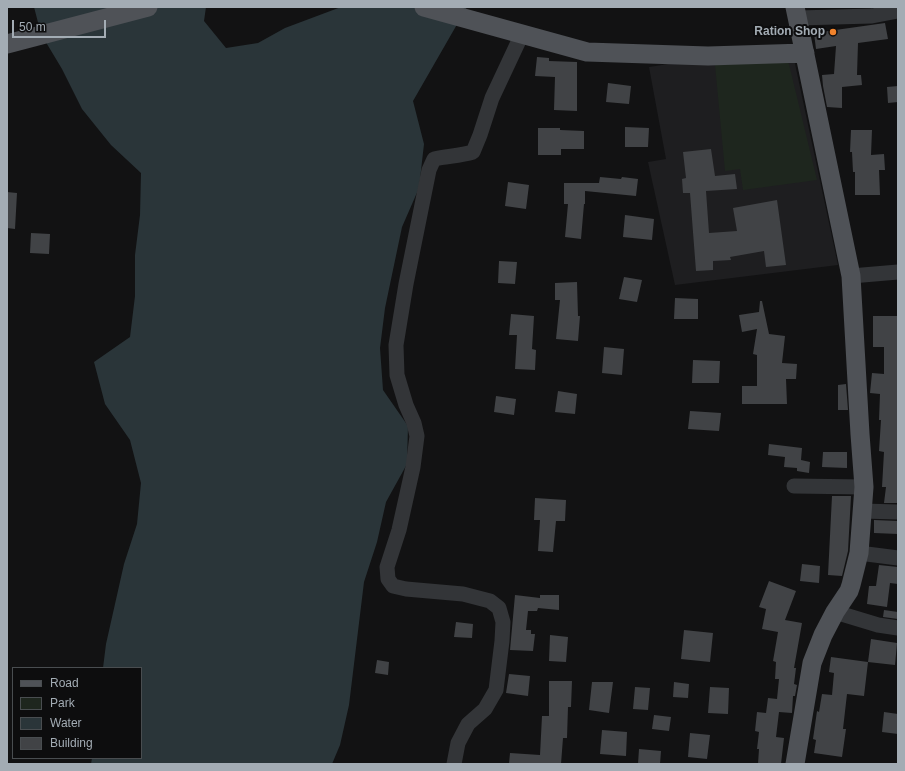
<!DOCTYPE html>
<html>
<head>
<meta charset="utf-8">
<style>
  body { margin:0 }
  #map { position:relative; width:905px; height:771px; overflow:hidden; background:#121213; font-family:Arial,sans-serif }
  canvas { display:block }
  .frame { position:absolute; inset:0; border:8px solid #a3acb4; pointer-events:none }
  .legend { position:absolute; left:12px; top:667px; width:130px; height:92px; box-sizing:border-box; background:#0d0d0e; border:1px solid #494d50; margin:0; padding:5px 7px; list-style:none; font-size:12px; color:#a3acb4 }
  .legend li { display:flex; align-items:center; gap:8px; height:20px }
  .legend b { width:20px; border:1px solid #494d50 }
  .scale { position:absolute; left:12px; top:20px; width:94px; height:18px; box-sizing:border-box; border:2px solid #a3acb4; border-top:0; padding-left:5px; font-size:12px; line-height:14px; white-space:nowrap; color:#a3acb4; -webkit-text-stroke:3px #0d0d0e; paint-order:stroke }
</style>
</head>
<body>
<div id="map">
<canvas width="905" height="771"></canvas>
<div class="frame"></div>
<ul class="legend">
<li><b style="height:5px;background:#4f5257"></b>Road</li>
<li><b style="height:11px;background:#1e261e"></b>Park</li>
<li><b style="height:11px;background:#2a3539"></b>Water</li>
<li><b style="height:11px;background:#414346"></b>Building</li>
</ul>
<div class="scale">50 m</div>
</div>
<script>
const ctx = document.querySelector('canvas').getContext('2d');
ctx.lineJoin = 'round';
function fill(path, color) { ctx.fillStyle = color; ctx.fill(path, 'evenodd'); }
function strokePath(path, color, width, dash) { ctx.strokeStyle = color; ctx.lineWidth = width; ctx.lineCap = dash ? 'butt' : 'round'; ctx.setLineDash(dash || []); ctx.stroke(path); }
function drawText(font, color, halo, rows, align = 'center') {
  ctx.font = font + ' Arial,sans-serif'; ctx.lineWidth = 4; ctx.setLineDash([]); ctx.textBaseline = 'middle'; ctx.strokeStyle = halo; ctx.fillStyle = color; for (const [text, x, y, turn = 0] of rows) {
    ctx.save(); ctx.translate(x, y); ctx.rotate((+turn || 0) * Math.PI / 180); ctx.textAlign = isNaN(turn) ? turn : align; if (halo) ctx.strokeText(text, 0, 0); ctx.fillText(text, 0, 0); ctx.restore();
  }
}
fill(new Path2D(`
  M791,45L838,265L675,285L648,162L666,159L649,67Z`), '#1e1e20');
fill(new Path2D(`
  M787,56L817,180L743,190L740,169L725,171L715,65Z`), '#1e261e');
fill(new Path2D(`
  M34,7H206L204,21L226,48L258,43L285,28L341,7H467L413,101L424,144L419,188L402,227L385,308L380,348L383,390L408,426L407,464L386,502L377,542L364,582L349,705L340,745L332,764H91L92,758H141V668H103L106,644L124,564L137,524L141,483L130,440L105,404L94,362L130,337L135,296V255L140,215L141,173L111,145L82,109L62,69L41,34Z`), '#2a3539');
fill(new Path2D(`
  M885,23L888,39L858,43L857,75H861L862,85L842,87V108L827,107L823,86L822,75L834,74L836,46L816,49L814,33Z
  M537,57L549,58V61L577,62V111L554,110L555,77L535,76Z
  M608,83L631,86L629,104L606,102Z
  M898,86V102L888,103L887,87Z
  M625,127L649,128L648,147H625Z
  M538,128H560V130L584,131V149H561V155H538Z
  M851,130H872L871,155L884,154L885,170H879L880,195H855V172H853L852,152H850Z
  M711,149L715,176L735,174L737,189L706,191L709,233L737,231L733,208L777,200L786,265L766,267L764,251L730,257L731,260L713,261V270L696,271L690,193H683L682,179L686,178L683,152Z
  M600,177L621,179L622,177L638,179L636,196L585,191V204H584L581,239L565,237L568,204H564V183H599Z
  M508,182L529,185L526,209L505,206Z
  M7,192L17,193L15,229L7,228Z
  M625,215L654,219L652,240L623,237Z
  M31,233L50,234L49,254L30,253Z
  M499,261L517,262L515,284L498,283Z
  M624,277L642,280L637,302L619,299Z
  M577,282L578,316H580L578,341L556,339L560,300H555V283Z
  M675,298L698,299V319H674Z
  M760,301H762L769,334L785,336L782,363L797,364L796,379H786L787,404H742V386H757V355L753,354L757,329L742,332L739,315L759,312Z
  M511,314L534,316L532,349L536,350L535,370L515,369L517,335H509Z
  M873,316H898V503H884L886,487H882L884,452L879,451L881,420H879L880,394L870,393L872,373L884,374V347H873Z
  M604,347L624,349L622,375L602,373Z
  M693,360L720,361L719,383H692Z
  M846,384L848,410H838V385Z
  M558,391L577,394L575,414L555,412Z
  M496,396L516,399L514,415L494,412Z
  M690,411L721,413L719,431L688,429Z
  M769,444L802,448L801,460L810,462L809,473L797,471V468L784,467L785,457L768,455Z
  M823,452H847V468L822,467Z
  M832,496H851L848,551L842,576L828,575Z
  M535,498L566,500L565,521H556L553,552L538,551L540,520H534Z
  M874,520L898,521V534L874,533Z
  M802,564L820,566L819,583L800,581Z
  M879,565L898,567V584L890,583L887,607L867,604L869,586H876Z
  M769,581L796,591L785,620L802,623L794,668H796L794,684L797,685L795,696H793L792,713L779,712L776,737L784,738L781,764H758L759,749H757L759,732L755,731L757,712L766,713L768,698L777,699L779,679H775L776,662L773,661L778,632L762,629L766,609L759,607Z
  M515,595L540,598V595H559V610L538,608L537,611H528L526,630H531V634H535L533,651L510,650Z
  M884,610L898,612V619L883,617Z
  M456,622L473,624L472,638L454,637Z
  M684,630L713,633L710,662L681,659Z
  M550,635L568,637L566,662L549,661Z
  M871,639L897,643L895,665L868,662Z
  M831,657L868,662L864,696L847,694L843,729H846L842,757L814,753L816,740L813,739L817,711L819,712L822,694L832,695L834,673L829,672Z
  M377,660L389,662L388,675L375,673Z
  M509,674L530,676L528,696L506,693Z
  M549,681H572L571,707H568L567,738H563L561,764H509L510,753L540,755L542,716H549Z
  M592,682H613L609,713L589,710Z
  M674,682L689,684L688,698L673,697Z
  M635,687L650,688L648,710L633,709Z
  M710,687L729,688L728,714L708,713Z
  M884,712L898,714V734L882,732Z
  M654,715L671,717L669,731L652,729Z
  M602,730L627,732L626,756L600,754Z
  M690,733L710,735L707,759L688,757Z
  M639,749L661,751L660,764H638Z`), '#414346');
strokePath(new Path2D(`
  M798,18L872,16L898,11
  M851,276L898,272
  M794,486L864,487
  M862,511L898,512
  M859,553L898,558
  M835,612L878,625L898,628
  M454,764L458,743L468,724L485,709L496,690L502,641L503,622L499,608L490,601L463,594L406,589L393,586L388,579L387,567L399,530L413,467L417,436L414,423L406,405L397,375L396,345L406,284L429,170L434,159C447,156 460,156 473,152L480,135L492,98L522,34`), '#333538', 15);
strokePath(new Path2D(`
  M424,7L587,52L708,56L805,53
  M7,44L148,7
  M795,764L812,663L823,635L835,612L849,591L851,585L859,553L864,487L860,434L851,276L795,7`), '#4f5257', 19);
for (const [x, y, r, color] of [
  [833,32,4,"#f1832c"]
]) { const dot = new Path2D(); dot.arc(x, y, r, 0, 2 * Math.PI); ctx.fillStyle = color; ctx.fill(dot); strokePath(dot, '#0d0d0e', 1.5); }
drawText('bold 12px', '#a3acb4', '#0d0d0e', [
  ["Ration Shop",825,32]
], 'right');
</script>
</body>
</html>
